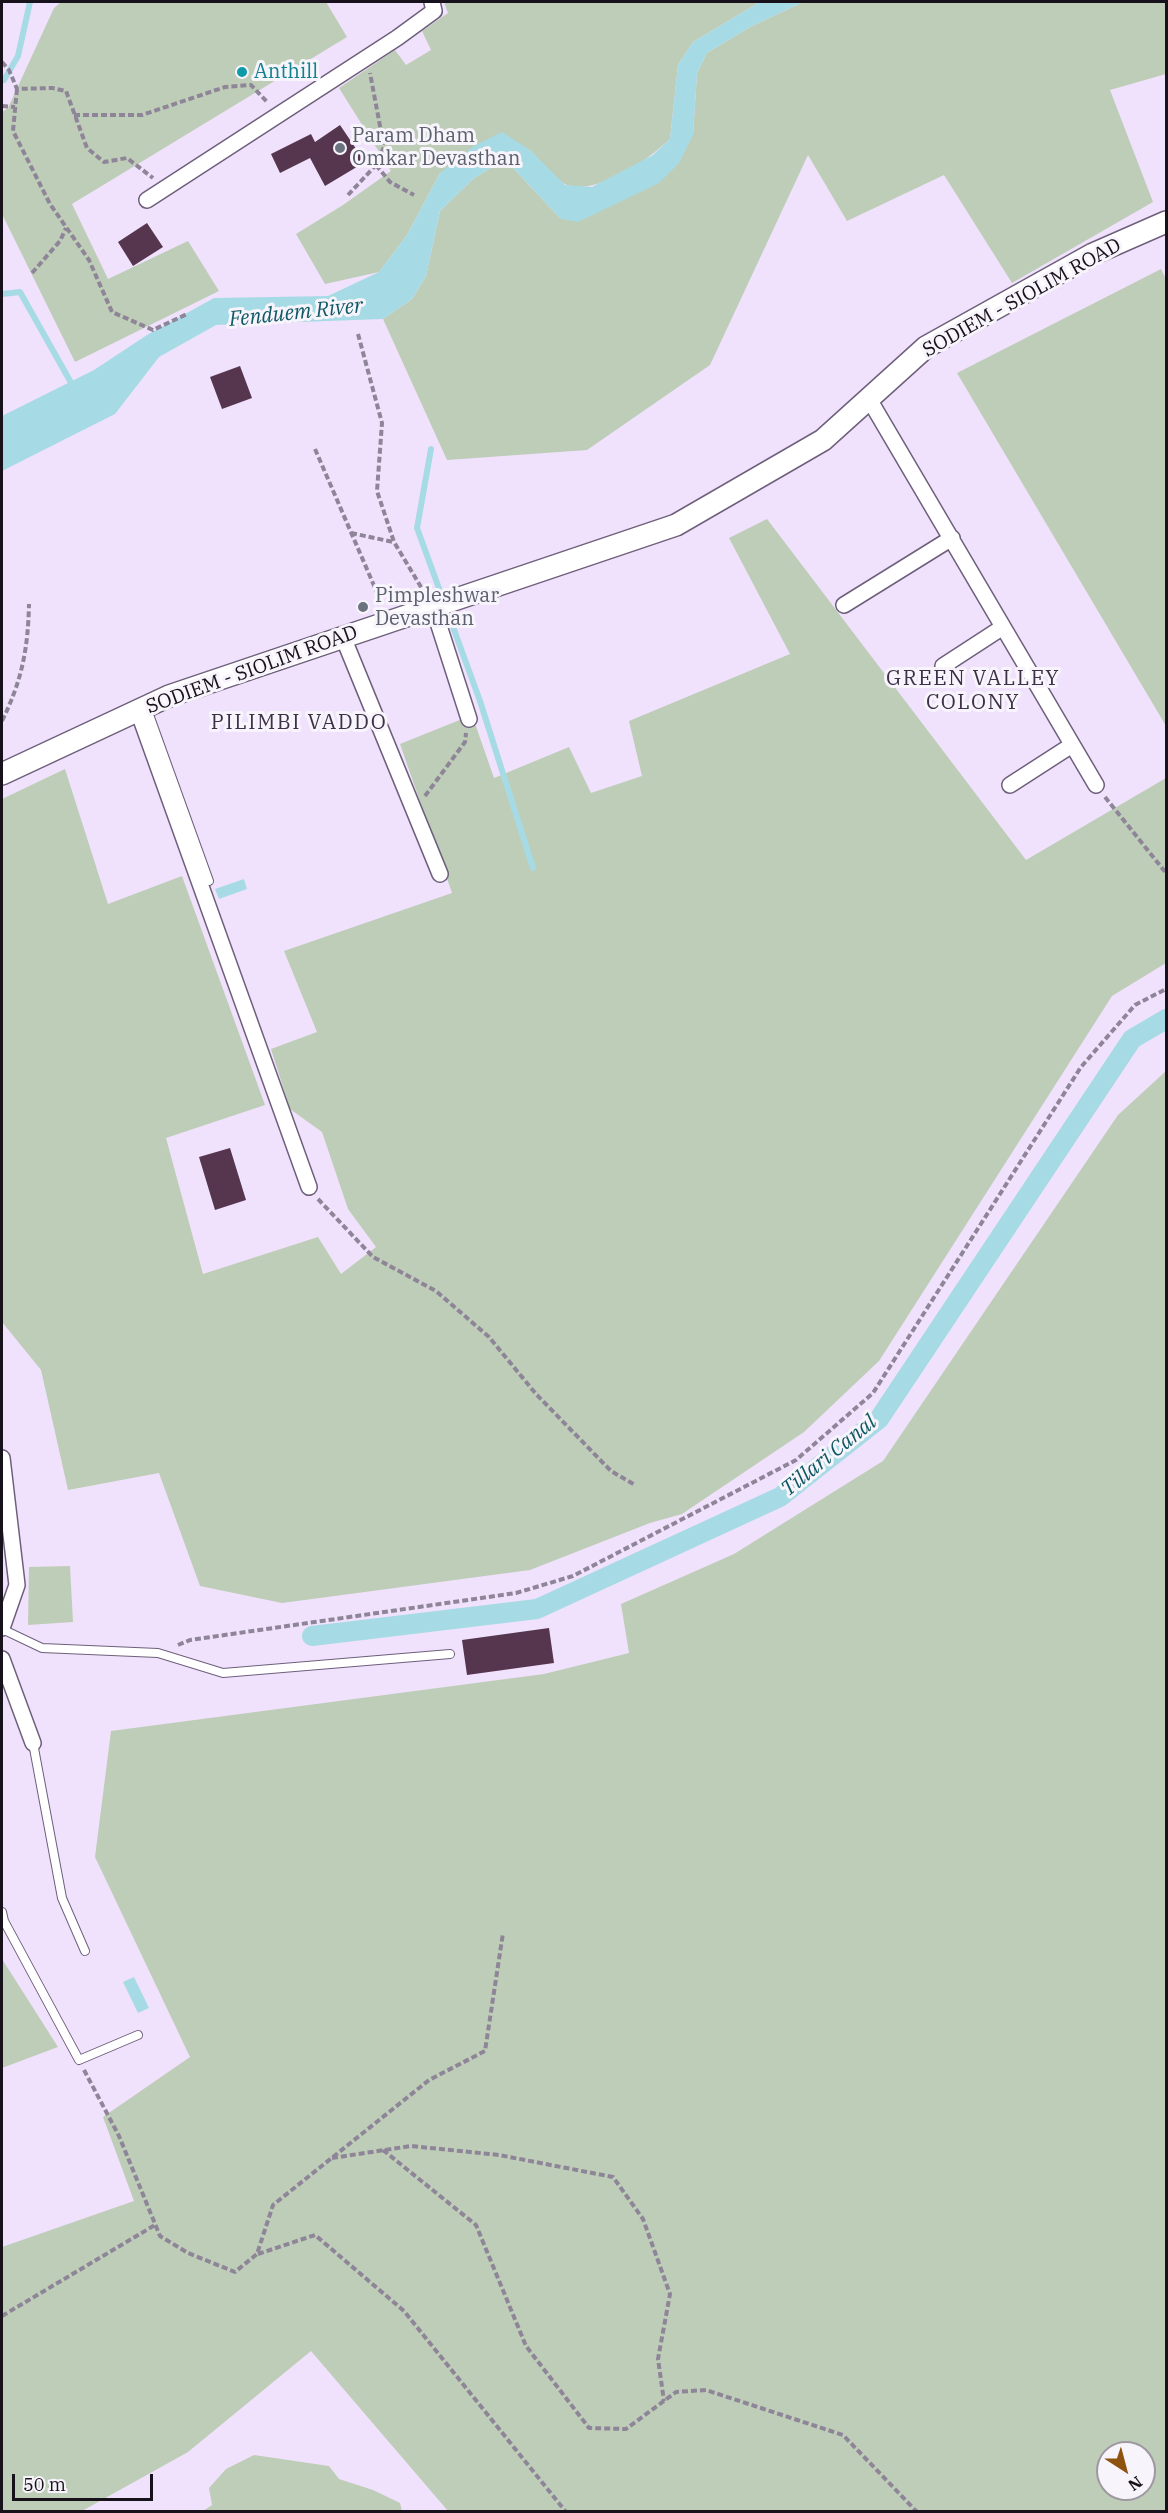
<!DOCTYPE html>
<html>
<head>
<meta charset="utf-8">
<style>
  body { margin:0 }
  #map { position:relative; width:1168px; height:2513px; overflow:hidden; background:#f0e2fc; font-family:"IBM Plex Serif",serif }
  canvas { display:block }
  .frame { position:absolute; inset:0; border:3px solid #17111b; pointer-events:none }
  .north { position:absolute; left:1096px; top:2441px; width:60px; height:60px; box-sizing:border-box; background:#f8f4fb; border:2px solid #9e99a1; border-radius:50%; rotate:144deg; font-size:16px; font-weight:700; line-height:24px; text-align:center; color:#17111b }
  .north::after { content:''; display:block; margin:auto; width:21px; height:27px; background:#8e530f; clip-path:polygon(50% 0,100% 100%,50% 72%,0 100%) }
  .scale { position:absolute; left:12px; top:2474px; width:141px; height:27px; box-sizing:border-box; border:3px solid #17111b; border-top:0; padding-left:8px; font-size:18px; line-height:21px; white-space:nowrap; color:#17111b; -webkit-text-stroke:4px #f8f4fb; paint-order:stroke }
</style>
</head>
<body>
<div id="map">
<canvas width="1168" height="2513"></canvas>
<div class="frame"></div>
<div class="north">N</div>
<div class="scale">50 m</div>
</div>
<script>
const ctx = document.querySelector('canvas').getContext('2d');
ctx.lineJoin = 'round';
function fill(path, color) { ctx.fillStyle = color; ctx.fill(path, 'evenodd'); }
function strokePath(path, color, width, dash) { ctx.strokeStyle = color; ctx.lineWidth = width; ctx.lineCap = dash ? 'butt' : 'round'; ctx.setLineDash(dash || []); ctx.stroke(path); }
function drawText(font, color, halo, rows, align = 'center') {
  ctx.font = font + ' "IBM Plex Serif",serif'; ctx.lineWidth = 6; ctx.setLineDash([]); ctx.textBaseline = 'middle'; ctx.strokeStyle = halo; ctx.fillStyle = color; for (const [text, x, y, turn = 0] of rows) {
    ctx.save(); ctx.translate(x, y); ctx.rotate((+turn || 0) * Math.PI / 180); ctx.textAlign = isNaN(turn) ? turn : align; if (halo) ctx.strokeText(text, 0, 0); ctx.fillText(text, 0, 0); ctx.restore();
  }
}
fill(new Path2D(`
  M61,2H326L347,37L72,204L108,279L188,241L219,291L75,362L2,214V112L8,108L54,8Z
  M444,2H760L693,42L678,65L670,139C648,160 598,195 567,185C558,182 538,158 530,150L440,173L407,235L379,272L325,284L296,234L343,205L391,171L339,88L395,50L406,65L431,50L422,31L448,13Z
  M803,2H1166V74L1110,90L1153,202L1012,283L944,175L847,221L808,155L710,365L587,450L447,460L383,319L412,299L426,276L440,211L474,178L501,162L513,168L560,218L693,135L697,73L707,53L750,27Z
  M1161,269L1166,279V726L957,373Z
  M767,519L1026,860L1166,778V963L1112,996L879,1361L804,1432L682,1514L650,1523L530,1570L282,1603L200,1586L159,1473L68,1490L41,1370L2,1322V799L65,769L108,904L182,876L265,1105L166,1138L203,1274L318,1237L341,1274L376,1247L348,1209L322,1132L290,1109L271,1049L317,1032L284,951L452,893L400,744L472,715L494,778L569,747L591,793L642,776L629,721L790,654L729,538Z
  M1166,1071V2511H448L311,2351L188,2452L82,2511H2V2247L134,2201L103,2117L190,2057L95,1857L111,1731L544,1674L629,1653L621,1604L734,1554L883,1461L1118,1115ZM1108,2453H1144V2489H1108Z
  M70,1566L73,1622L28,1625L29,1567Z
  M2,1959L58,2047L2,2068Z
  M254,2455L329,2466L339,2479L373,2490L400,2503L402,2511H203L212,2505L209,2488L226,2469Z`), '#becdb7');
fill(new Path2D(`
  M760,2H803L750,27L707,53L697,73L693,135L679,163L659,183L578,222L561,219L513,168L501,162L474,178L440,211L426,276L412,299L383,319L216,325L159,357L115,414L2,471V416L94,370L147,335L214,298L328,296L379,272L407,235L440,173L474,146L502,132L530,150L565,185L592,187L653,155L670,139L678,65L693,42Z
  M244,879L247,889L219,899L215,889Z
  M134,1977L149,2008L138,2013L123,1982Z`), '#a6dbe5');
strokePath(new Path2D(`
  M4,80L18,56L30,2
  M2,294L20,292L74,388
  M431,449L417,528L480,701L533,868`), '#a6dbe5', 6);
strokePath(new Path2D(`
  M312,1636L537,1609L780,1497L879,1419L1132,1039L1166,1019`), '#a6dbe5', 20);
fill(new Path2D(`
  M340,125L365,162L325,186L310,158L280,173L271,154L311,134L315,142Z
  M147,223L163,247L133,266L118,242Z
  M240,366L252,398L222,409L210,377Z
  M230,1148L246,1200L215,1210L199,1157Z
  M549,1628L554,1663L467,1675L462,1640Z`), '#55364e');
const service = new Path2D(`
  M147,709L209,881
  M2,1629L42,1648L158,1653L223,1673L450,1654
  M33,1743L62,1898L85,1951
  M2,1912L4,1921L79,2060L138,2035`);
const minor = new Path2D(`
  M147,200L397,38L434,11L432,2
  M869,399L1096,785
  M844,605L952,538
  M433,607L469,719
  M343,637L440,874
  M943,666L1003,627
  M138,711L309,1187
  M1010,785L1072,745
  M2,1458L17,1585L2,1628
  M2,1659L33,1743`);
const secondary = new Path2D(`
  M2,774L169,696L676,525L823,440L926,347L1093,254L1166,222`);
strokePath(service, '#6e5f7b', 10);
strokePath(minor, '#6e5f7b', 18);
strokePath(secondary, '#6e5f7b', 24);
strokePath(new Path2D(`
  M2,62L9,70L17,89L52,88L66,91L87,148L104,162L127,158L153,178
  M17,89L13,131L50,204L89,260L112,312L153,330L187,314
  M2,106L15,107
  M74,115H142L225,87L251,85L268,103
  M376,165L390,182L414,195
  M348,195L376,165L384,147L370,73
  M32,273L60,241L66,228
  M358,334L382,423L377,491L394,542L424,592
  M315,449L382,604
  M351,533L393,542
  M2,721C22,680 28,649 29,604
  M425,796L465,742L466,733
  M1105,797L1166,873
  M318,1199L373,1257L436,1291L489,1337L536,1394L611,1471L635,1485
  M178,1645L190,1640L516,1593L573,1576L796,1460L873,1393L1081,1067L1135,1005L1166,989
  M84,2070L119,2136L160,2236L188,2253L235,2272L257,2254L273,2205L429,2080L485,2051L503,1933
  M383,2150L476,2225L526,2346L589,2428L626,2429L676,2392L706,2390L843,2435L917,2512
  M332,2158L411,2146L499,2155L613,2177L643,2219L670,2294L658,2359L664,2401
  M258,2254L315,2235L404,2311L566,2512
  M2,2316L155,2225`), '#8f8598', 4, [6, 3]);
strokePath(service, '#fff', 8);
strokePath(minor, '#fff', 15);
strokePath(secondary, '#fff', 21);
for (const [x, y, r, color] of [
  [242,72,6,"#0f9aa8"],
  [340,148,6,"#6b7280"],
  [363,607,6,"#6b7280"]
]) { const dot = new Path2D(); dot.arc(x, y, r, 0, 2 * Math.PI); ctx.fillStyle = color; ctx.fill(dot); strokePath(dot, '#f8f4fb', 2); }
drawText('20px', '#0d838f', '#f8f4fb', [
  ["Anthill",254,72]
], 'left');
drawText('20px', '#5b616d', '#f8f4fb', [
  ["Param Dham",352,136],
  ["Omkar Devasthan",352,159],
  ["Pimpleshwar",375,596],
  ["Devasthan",375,619]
], 'left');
drawText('20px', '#17111b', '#f8f4fb', [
  ["SODIEM - SIOLIM ROAD",1022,298,-29],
  ["SODIEM - SIOLIM ROAD",252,670,-20]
]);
drawText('italic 21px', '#0f5964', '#f8f4fb', [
  ["Fenduem River",296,313,-6],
  ["Tillari Canal",829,1456,-39]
]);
ctx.letterSpacing = '1.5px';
drawText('21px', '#3e3049', '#f8f4fb', [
  ["GREEN VALLEY",973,679],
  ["COLONY",973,703],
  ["PILIMBI VADDO",299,723]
]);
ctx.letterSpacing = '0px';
</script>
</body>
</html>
